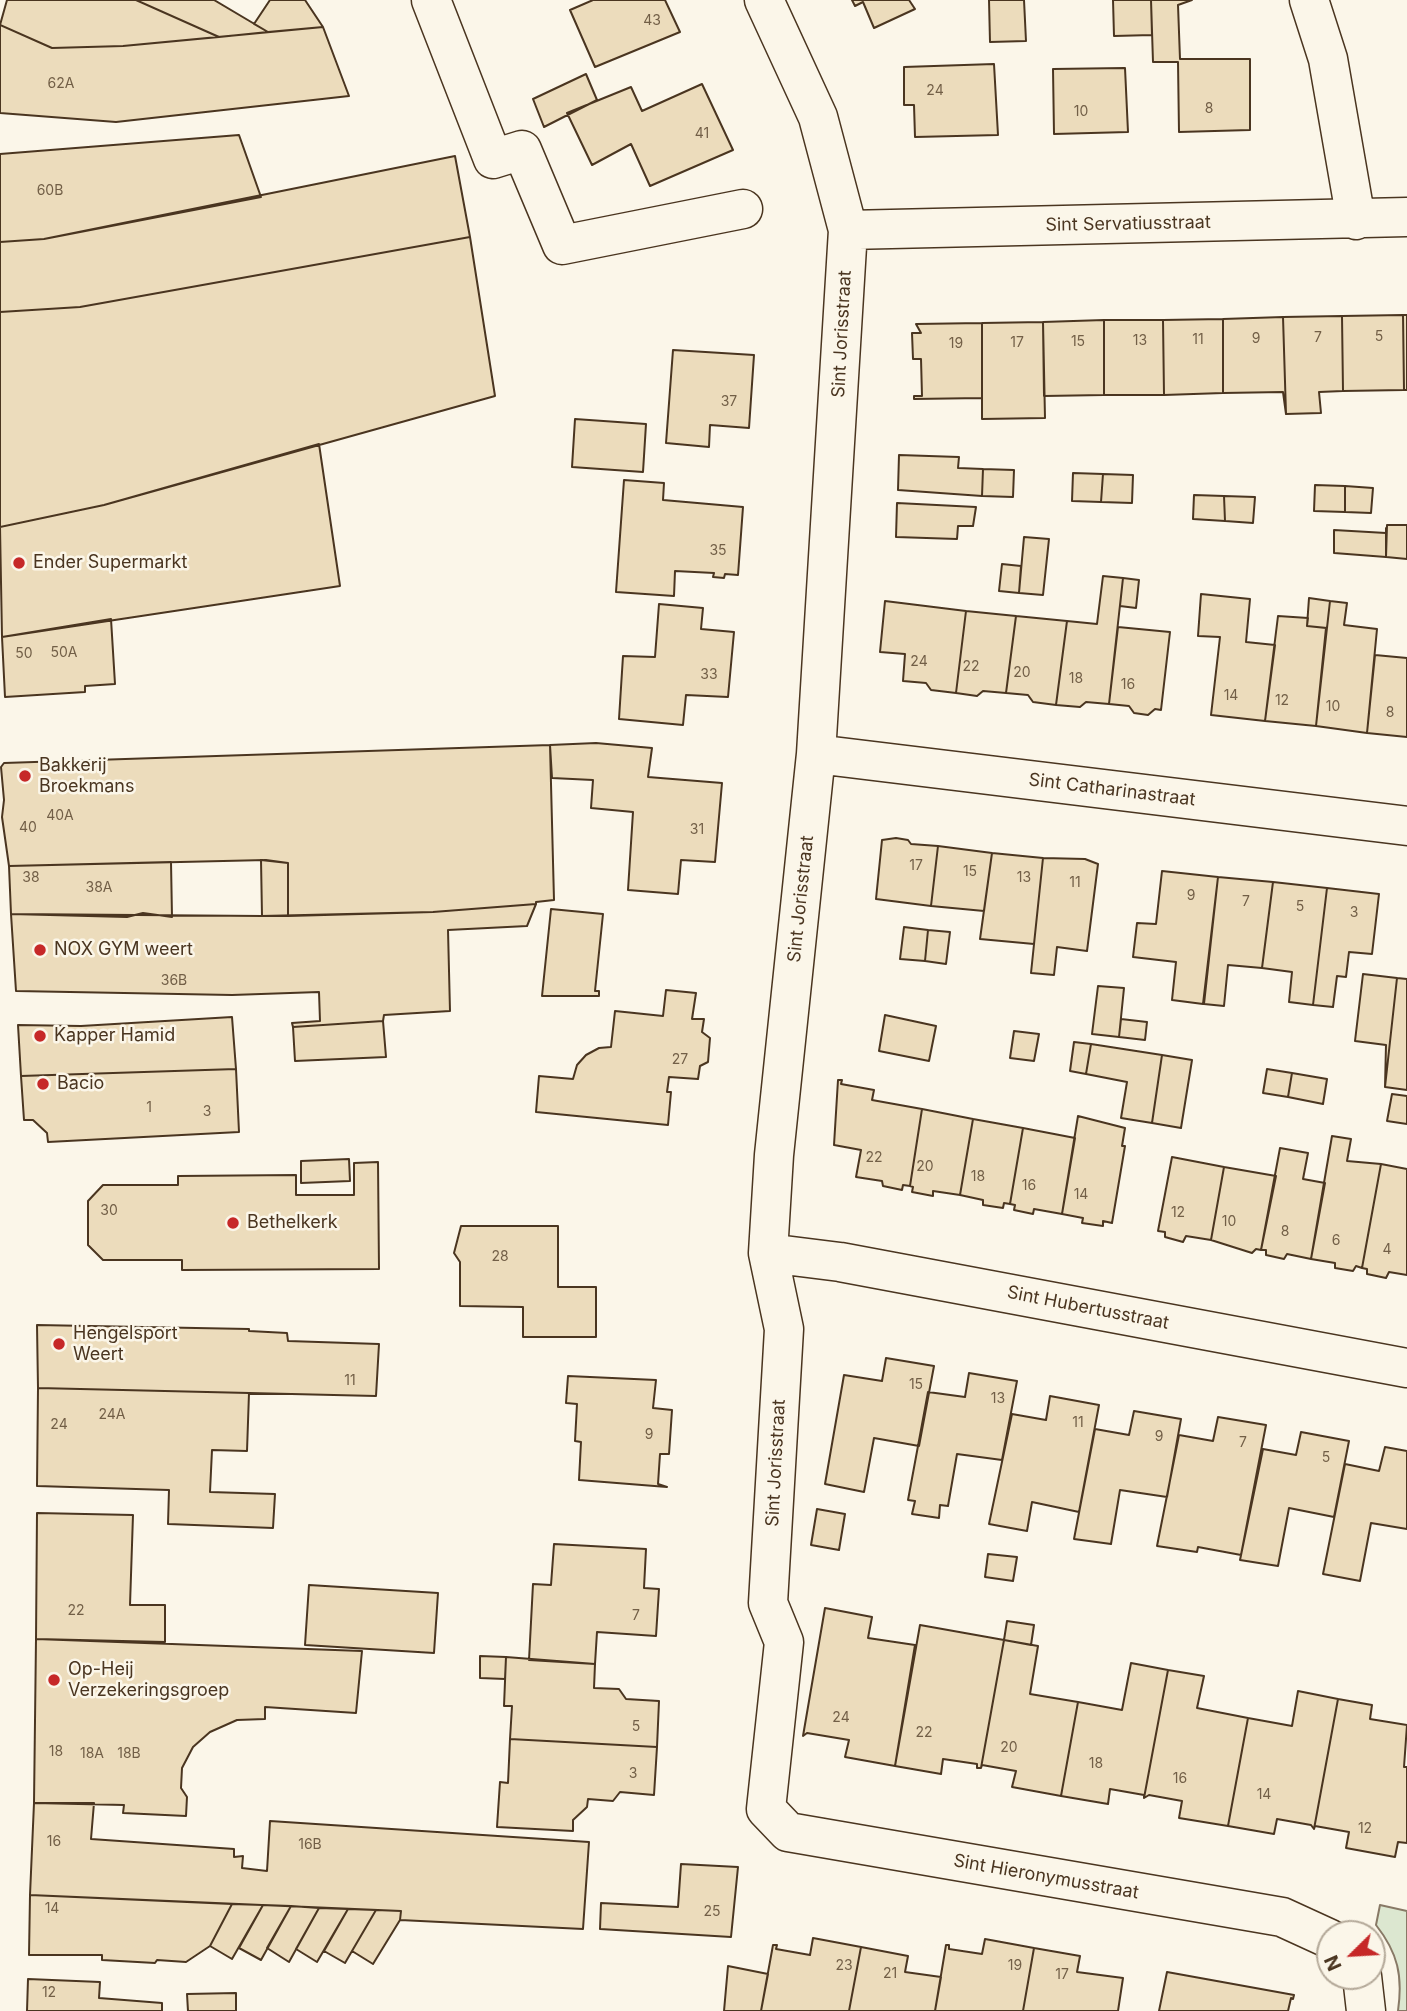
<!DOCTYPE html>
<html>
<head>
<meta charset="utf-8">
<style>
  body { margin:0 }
  #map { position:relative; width:1407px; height:2011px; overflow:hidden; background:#fbf6e9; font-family:Inter,sans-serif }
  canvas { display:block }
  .north { position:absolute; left:1316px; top:1920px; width:70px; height:70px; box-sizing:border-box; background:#fbf6e9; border:2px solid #b4a999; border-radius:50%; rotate:246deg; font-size:19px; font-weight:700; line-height:28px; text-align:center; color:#4a3520 }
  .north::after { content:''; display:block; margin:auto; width:24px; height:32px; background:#c62828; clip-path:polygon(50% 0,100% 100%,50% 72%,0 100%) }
</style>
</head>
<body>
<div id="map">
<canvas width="1407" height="2011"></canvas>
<div class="north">N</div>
</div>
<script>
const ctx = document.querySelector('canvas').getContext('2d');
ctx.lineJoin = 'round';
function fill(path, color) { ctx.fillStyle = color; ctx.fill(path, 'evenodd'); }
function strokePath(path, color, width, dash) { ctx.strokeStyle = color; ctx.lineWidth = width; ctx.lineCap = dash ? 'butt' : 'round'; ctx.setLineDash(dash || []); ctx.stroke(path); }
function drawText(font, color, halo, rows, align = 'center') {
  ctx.font = font + ' Inter,sans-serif'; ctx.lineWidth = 5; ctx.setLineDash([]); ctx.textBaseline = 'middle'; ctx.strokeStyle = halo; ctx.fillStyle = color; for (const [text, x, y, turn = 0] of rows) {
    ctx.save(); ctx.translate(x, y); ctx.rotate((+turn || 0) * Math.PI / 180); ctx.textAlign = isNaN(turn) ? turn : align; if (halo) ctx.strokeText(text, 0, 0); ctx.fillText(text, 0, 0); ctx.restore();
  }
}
const green = new Path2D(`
  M1380,1905L1407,1911V2011H1398C1403,1976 1398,1953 1376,1925Z`);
fill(green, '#dce7d0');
strokePath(green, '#887966', 2);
const building = new Path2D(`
  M7,0H136L219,37L123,46L52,48L0,25Z
  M136,0H214L268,32L219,37Z
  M270,0H305L323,27L268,32L254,24Z
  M593,0H665L680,32L595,67L570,10Z
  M852,0H909L915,9L874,28L863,2L855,6Z
  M989,0H1024L1026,41L990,42Z
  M1113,0H1151L1152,35L1114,36Z
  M1151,0H1192L1178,5L1180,59H1250V130L1179,132L1178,62H1153Z
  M0,25L52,48L123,46L323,27L349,96L116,122L0,113Z
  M994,64L998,135L915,137L914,105H904V67Z
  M1125,68L1128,132L1054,134L1053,69Z
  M586,74L597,100L544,127L533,99Z
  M702,84L733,150L650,186L631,144L592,165L567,113L631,87L642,111Z
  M239,135L261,197L44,239L0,242V154Z
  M455,156L470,237L80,307L0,312V242L44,239Z
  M470,237L495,396L104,505L0,527V312L80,307Z
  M1403,315H1407V390H1404Z
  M1403,315L1404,390L1343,391L1342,316Z
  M1342,316L1343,391L1319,392L1321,413L1286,414L1283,317Z
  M1283,317L1286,414L1283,392L1223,393V319Z
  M1223,319V393L1164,395L1163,320Z
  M1104,320V395L1044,396L1043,322Z
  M1104,320H1163L1164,395H1104Z
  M1043,322L1045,418L982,419V323Z
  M982,323V398L914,399V396H922L921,359H913L912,333H921L916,324Z
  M673,350L754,355L749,428L710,425L709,447L666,443Z
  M575,419L646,424L643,472L572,467Z
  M319,444L340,586L2,637L0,527L104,505Z
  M899,455L959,457L958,468L983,469L982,496L898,490Z
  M983,469L1014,470L1013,497L982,496Z
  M1073,473L1103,474L1101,502L1072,501Z
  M1103,474L1133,475L1132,503L1101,502Z
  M624,480L664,483L663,500L743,507L738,575L725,574L724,578L713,577L714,573L675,571L674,596L616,592Z
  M1315,485L1345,486V512L1314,511Z
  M1345,486L1373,488L1371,513L1345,512Z
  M1194,495L1224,496L1225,521L1193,519Z
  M1224,496L1255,497L1253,523L1225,521Z
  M897,503L976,507L973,526H958L957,539L896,537Z
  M1387,525H1407V559L1386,557Z
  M1386,528V557L1334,553V530L1386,533Z
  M1024,537L1049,539L1043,595L1019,593Z
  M1002,564L1021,566L1019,593L999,591Z
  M1103,576L1123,578L1109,704L1086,702L1080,707L1056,705L1067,621L1097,624Z
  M1123,578L1139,580L1136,608L1120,606Z
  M1201,594L1250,599L1246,642L1275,645L1265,721L1211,715L1220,637L1198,636Z
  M1309,598L1330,601L1327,628L1307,626Z
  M885,601L966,611L956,693L931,690L926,683L903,681L905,654L880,652Z
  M1330,601L1347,603L1344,625L1377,629L1367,733L1316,726Z
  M659,604L703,608L701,629L734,632L728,697L686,695L683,725L619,719L623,656L655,657Z
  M966,611L1016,616L1006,693L983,691L977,696L956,693Z
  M1016,616L1067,621L1056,705L1033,702L1028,695L1006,693Z
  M1278,616L1308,618L1307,626L1326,628L1316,726L1265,721Z
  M111,619L115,684L85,686V692L5,697L2,637Z
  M1118,627L1170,632L1161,710L1155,709L1148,715L1134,713L1129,706L1109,704Z
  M1375,655L1407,658V737L1367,733Z
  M596,743L652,748L648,777L722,783L715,862L681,860L678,894L628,890L633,812L591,808L593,780L552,778L550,745Z
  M550,745L554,900L536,902V904L433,912L288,916V863L266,860L9,866L2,817L4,800L1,767L4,763Z
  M896,838L908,840L911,844L938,846L931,906L876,899L882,840Z
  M938,846L992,853L984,911L931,906Z
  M992,853L1043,858L1034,944L980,939Z
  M1043,858L1085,859L1098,864L1087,951L1057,947L1054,975L1031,973Z
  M261,860L288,863V916H262Z
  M171,862L172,917L143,913L127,917L11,914L9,866Z
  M1162,871L1218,877L1203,1004L1172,1000L1176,962L1133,957L1137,923L1156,924Z
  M1218,877L1273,882L1262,968L1228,965L1224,1006L1204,1004Z
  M1273,882L1327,888L1313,1005L1289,1002L1292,972L1262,968Z
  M1327,888L1379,894L1372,954L1349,952L1346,977L1337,976L1333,1007L1313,1005Z
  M536,904L527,926L448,930L450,1011L384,1015L383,1021L293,1027L292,1023L320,1021L319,992L232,995L16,991L11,914L262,916L433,912Z
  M551,909L603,914L595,991H599V996H542Z
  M904,927L928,930L925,961L900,959Z
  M928,930L950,932L946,964L925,961Z
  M1363,974L1397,978L1385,1087L1386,1045L1355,1041Z
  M1397,978L1407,979V1090L1385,1087Z
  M1098,986L1124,988L1119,1037L1092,1034Z
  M666,990L696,993L692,1019H704L702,1032L710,1038L708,1062L700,1066L698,1079L669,1077L667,1092H671L668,1125L536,1112L539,1076L573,1079L577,1065L586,1055L599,1048L611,1047L615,1011L663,1016Z
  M885,1015L936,1026L929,1061L879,1051Z
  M232,1017L236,1069L21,1076L18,1025L81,1026Z
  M1121,1019L1147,1022L1145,1040L1119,1037Z
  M383,1021L386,1057L295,1061L293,1027Z
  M1014,1031L1039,1034L1034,1061L1010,1058Z
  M1074,1042L1091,1044L1086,1074L1070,1071Z
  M1091,1044L1162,1055L1152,1123L1121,1118L1127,1082L1086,1074Z
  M1162,1055L1192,1060L1181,1128L1152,1123Z
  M236,1069L239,1132L48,1142L47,1133L33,1120H24L21,1076Z
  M1267,1069L1292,1073L1288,1097L1263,1093Z
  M1292,1073L1327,1079L1323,1104L1288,1097Z
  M838,1080H842L841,1084L874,1090L872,1100L922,1109L910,1186L903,1185L902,1190L883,1186L882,1181L856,1177L861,1150L834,1145Z
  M1392,1094L1407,1096V1124L1387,1121Z
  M922,1109L973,1119L960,1195L933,1191V1196L912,1192L913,1187L910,1186Z
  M1078,1116L1125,1128L1122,1146H1125L1112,1223L1103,1221V1226L1082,1223L1083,1218L1062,1214Z
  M973,1119L1023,1128L1010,1204L1004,1203L1003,1208L983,1205V1200L960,1195Z
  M1023,1128L1075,1138L1062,1214L1034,1209L1033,1214L1014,1210L1015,1205L1010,1204Z
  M1332,1136L1351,1139L1347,1161L1381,1164L1362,1268L1356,1266L1353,1271L1335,1268V1263L1311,1259Z
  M1280,1148L1308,1153L1303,1179L1325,1183L1311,1259L1287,1254L1284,1259L1266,1255V1250H1261Z
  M1172,1157L1224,1167L1211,1240L1186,1236L1183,1242L1165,1237V1232L1158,1231Z
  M349,1159L350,1181L301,1183V1161Z
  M378,1162L379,1269L182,1270V1260H103L88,1245V1201L103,1185H178V1176L296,1175V1195H354V1163Z
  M1381,1164L1407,1169V1275L1389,1272L1386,1278L1367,1274V1269L1362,1268Z
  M1224,1167L1276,1176L1261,1250L1256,1249L1252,1253L1211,1240Z
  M461,1226H558V1287H596V1337H523V1307L460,1306V1262L454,1253Z
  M37,1325L249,1329V1331L287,1333L288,1341L379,1344L376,1396L38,1388Z
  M886,1358L934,1366L919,1446L874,1438L864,1492L825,1484L844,1375L882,1381Z
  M969,1373L1017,1381L1002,1460L957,1454L948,1506L940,1505L939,1518L912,1514L915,1501L908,1500L928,1392L965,1397Z
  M568,1376L656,1380L653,1408L672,1410L669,1454H660L658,1484L667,1487L579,1480L581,1442L575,1441L577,1404L566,1403Z
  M38,1388L249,1393L247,1451L212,1450L210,1492L275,1494L273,1528L168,1524L169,1490L37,1486Z
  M1050,1396L1099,1405L1079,1512L1032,1502L1027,1531L989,1524L1012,1414L1046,1420Z
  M1134,1411L1181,1419L1167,1497L1120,1490L1111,1544L1074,1539L1095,1429L1129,1435Z
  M1218,1417L1266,1425L1241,1555L1198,1547L1197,1552L1157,1546L1179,1435L1213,1441Z
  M1301,1432L1349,1441L1334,1517L1289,1508L1278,1566L1240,1560L1263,1449L1296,1455Z
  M1385,1447L1407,1451V1529L1371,1523L1360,1581L1323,1574L1345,1464L1379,1471Z
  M817,1509L845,1514L839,1550L811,1545Z
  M37,1513L133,1515L130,1605H165V1642L36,1639Z
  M554,1544L646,1549L644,1588L659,1589L656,1636L597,1632L595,1664L529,1660L533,1584L551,1585Z
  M988,1554L1017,1557L1013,1581L985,1577Z
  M309,1585L438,1593L434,1653L305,1645Z
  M825,1608L872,1617L868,1638L915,1645L895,1766L845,1757L849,1740L807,1733L803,1736Z
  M1007,1621L1034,1625L1031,1645L1004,1640Z
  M920,1625L1004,1640L981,1768H977V1764L943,1759L941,1774L895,1766Z
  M36,1639L362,1651L356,1713L265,1707V1719L237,1720L210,1732L193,1747L182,1768L181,1788L187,1797L186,1816L123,1813L124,1805L34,1803Z
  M1004,1640L1038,1646L1030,1694L1078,1702L1061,1796L1012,1787L1016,1771L982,1765L981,1768Z
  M480,1656L506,1657L505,1679L480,1678Z
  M506,1657L595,1664L594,1688L619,1689L626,1699L659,1701L657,1747L510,1739L512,1706H504Z
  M1131,1663L1168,1670L1144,1798V1795L1110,1789L1108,1804L1061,1796L1078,1702L1122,1710Z
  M1168,1670L1204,1676L1197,1708L1248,1718L1228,1826L1179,1818L1182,1801L1149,1795L1144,1798Z
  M1298,1691L1338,1699L1314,1829L1311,1825L1277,1819L1274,1834L1228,1826L1248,1718L1292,1726Z
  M1338,1699L1372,1705L1370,1719L1407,1725L1404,1767H1407V1843L1398,1842L1395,1857L1346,1848L1349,1832L1315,1826L1314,1829Z
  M510,1739L657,1747L654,1795L620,1792L613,1801L588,1799L587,1807L573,1820V1831L497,1827L500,1782L508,1783Z
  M34,1803H94L91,1839L234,1849V1857L243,1856L242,1868L267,1871L270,1821L589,1842L583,1929L400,1920L401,1911L30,1895Z
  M681,1864L738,1867L731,1937L600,1929L601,1903L678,1907Z
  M30,1895L232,1904L210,1946L186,1962L157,1960L155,1963L102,1960V1955H29Z
  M232,1904L263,1905L232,1959L210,1946Z
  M263,1905L291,1906L261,1960L239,1948Z
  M291,1906L319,1908L289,1962L267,1948Z
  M319,1908L348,1909L317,1962L296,1949Z
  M348,1909L376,1910L345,1963L324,1951Z
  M376,1910L401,1911L400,1920L373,1964L352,1951Z
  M813,1938L861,1947L849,2011H761L773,1945H777L776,1949L810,1955Z
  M985,1939L1034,1948L1023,2011H935L946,1945H949V1949L982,1954Z
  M861,1947L908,1956L905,1972L941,1977L935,2011H849Z
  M1034,1948L1080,1956L1077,1972L1123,1978L1118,2011H1023Z
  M728,1966L768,1974L761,2011H724Z
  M1167,1972L1294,1995L1293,1999L1291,1998L1288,2011H1159Z
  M28,1979L100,1982L99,1998L162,2003V2011H27Z
  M236,1993V2011H188L187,1994Z`);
fill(building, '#ecdcbc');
strokePath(building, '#4a3520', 2);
const minor = new Path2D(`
  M431,0L493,159L522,150L562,245L743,209
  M764,0L818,117L848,230L816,754L774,1155L768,1253L784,1329L768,1603L784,1642L766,1809L788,1832L1282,1917L1330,1939
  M1309,0L1328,59L1356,220
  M848,230L1407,217
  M816,754L1407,826
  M768,1253L840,1262L1407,1368
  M1362,1976L1366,2011`);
strokePath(minor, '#4a3520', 41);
strokePath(minor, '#fbf6e9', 38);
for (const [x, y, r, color] of [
  [19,563,7,"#c62828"],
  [25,776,7,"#c62828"],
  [40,950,7,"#c62828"],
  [40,1036,7,"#c62828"],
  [43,1084,7,"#c62828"],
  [233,1223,7,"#c62828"],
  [59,1344,7,"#c62828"],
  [54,1680,7,"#c62828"]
]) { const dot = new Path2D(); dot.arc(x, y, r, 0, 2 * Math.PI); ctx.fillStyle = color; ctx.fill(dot); strokePath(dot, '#fbf6e9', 2.5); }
drawText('14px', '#725f47', null, [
  ["43",652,21],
  ["62A",61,84],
  ["24",935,91],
  ["8",1209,109],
  ["10",1081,112],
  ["41",702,134],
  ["60B",50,191],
  ["5",1379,337],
  ["7",1318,338],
  ["9",1256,339],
  ["11",1198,340],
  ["13",1140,341],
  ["15",1078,342],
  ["17",1017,343],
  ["19",956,344],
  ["37",729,402],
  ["35",718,551],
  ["50A",64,653],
  ["50",24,654],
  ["24",919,662],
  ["22",971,667],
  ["20",1022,673],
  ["33",709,675],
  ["18",1076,679],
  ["16",1128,685],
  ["14",1231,696],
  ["12",1282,701],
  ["10",1333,707],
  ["8",1390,713],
  ["40A",60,816],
  ["40",28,828],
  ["31",697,830],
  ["17",916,866],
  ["15",970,872],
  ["38",31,878],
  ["13",1024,878],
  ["11",1075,883],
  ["38A",99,888],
  ["9",1191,896],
  ["7",1246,902],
  ["5",1300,907],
  ["3",1354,913],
  ["36B",174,981],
  ["27",680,1060],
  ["1",149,1108],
  ["3",207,1112],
  ["22",874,1158],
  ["20",925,1167],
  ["18",978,1177],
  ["16",1029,1186],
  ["14",1081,1195],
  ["30",109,1211],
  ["12",1178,1213],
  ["10",1229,1222],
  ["8",1285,1232],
  ["6",1336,1241],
  ["4",1387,1250],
  ["28",500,1257],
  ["11",350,1381],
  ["15",916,1385],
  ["13",998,1399],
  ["24A",112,1415],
  ["11",1078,1423],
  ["24",59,1425],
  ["9",649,1435],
  ["9",1159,1437],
  ["7",1243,1443],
  ["5",1326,1458],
  ["22",76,1611],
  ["7",636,1616],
  ["24",841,1718],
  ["5",636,1727],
  ["22",924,1733],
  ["20",1009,1748],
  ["18",56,1752],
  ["18A",92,1754],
  ["18B",129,1754],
  ["18",1096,1764],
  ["3",633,1774],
  ["16",1180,1779],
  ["14",1264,1795],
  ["12",1365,1829],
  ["16",54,1842],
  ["16B",310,1845],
  ["14",52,1909],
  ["25",712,1912],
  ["23",844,1966],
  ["19",1015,1966],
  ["21",890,1974],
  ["17",1062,1975],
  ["12",49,1993]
]);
drawText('18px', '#4a3520', '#fbf6e9', [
  ["Sint Servatiusstraat",1128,224,-1],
  ["Sint Jorisstraat",842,334,-87],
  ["Sint Catharinastraat",1112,790,7],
  ["Sint Jorisstraat",801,899,-84],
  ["Sint Hubertusstraat",1088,1308,11],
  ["Sint Jorisstraat",776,1463,-87],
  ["Sint Hieronymusstraat",1046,1877,10]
]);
drawText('18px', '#4a3520', '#fbf6e9', [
  ["Ender Supermarkt",33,563],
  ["Bakkerij",39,766],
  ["Broekmans",39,787],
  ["NOX GYM weert",54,950],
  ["Kapper Hamid",54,1036],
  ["Bacio",57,1084],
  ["Bethelkerk",247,1223],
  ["Hengelsport",73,1334],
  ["Weert",73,1355],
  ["Op-Heij",68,1670],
  ["Verzekeringsgroep",68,1691]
], 'left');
</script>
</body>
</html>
